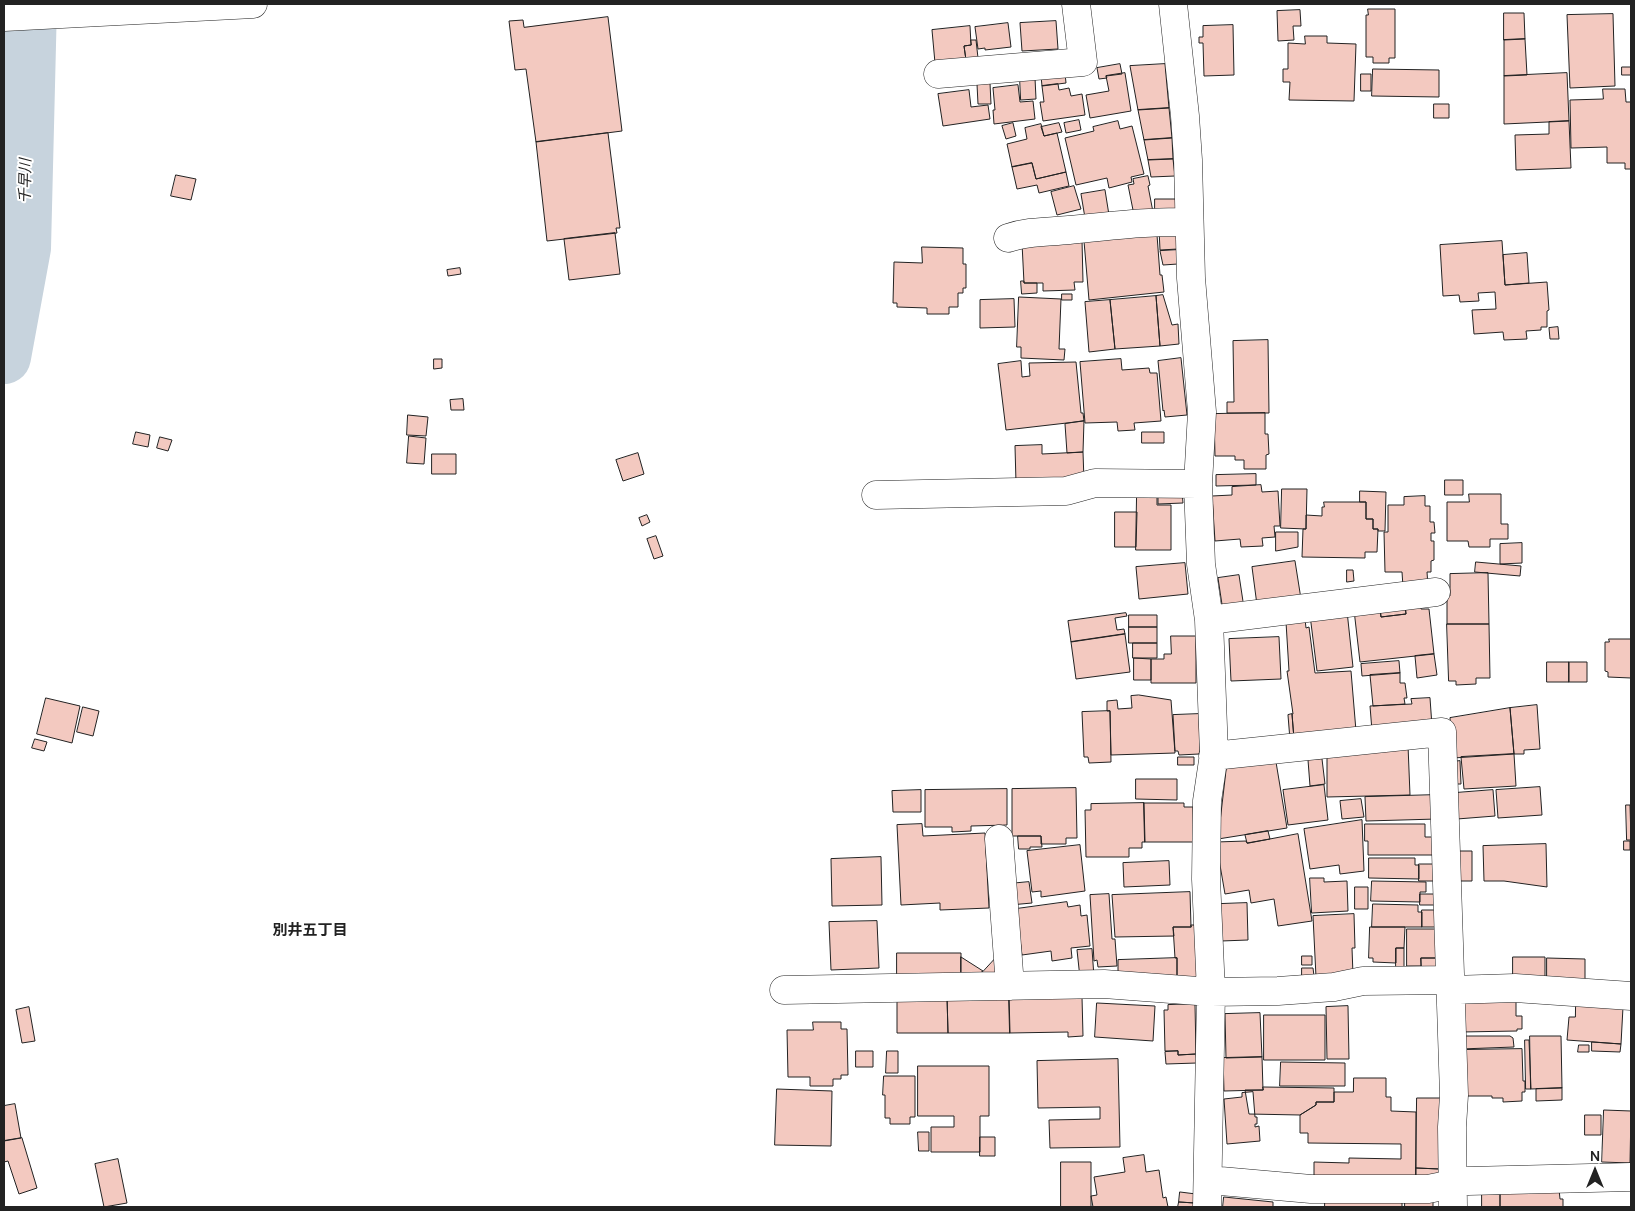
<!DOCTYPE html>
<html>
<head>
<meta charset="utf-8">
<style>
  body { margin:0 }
  #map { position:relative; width:1635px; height:1211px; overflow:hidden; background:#fff; font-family:Manrope,sans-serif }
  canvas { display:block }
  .frame { position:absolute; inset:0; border:5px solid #222; pointer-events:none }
  .north { position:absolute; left:1570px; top:1146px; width:50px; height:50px; -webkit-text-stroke:4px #fff; paint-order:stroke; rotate:0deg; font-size:14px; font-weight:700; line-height:20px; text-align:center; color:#222 }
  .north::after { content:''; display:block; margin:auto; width:18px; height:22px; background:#222; clip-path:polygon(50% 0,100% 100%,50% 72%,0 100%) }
</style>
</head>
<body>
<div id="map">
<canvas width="1635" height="1211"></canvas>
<div class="frame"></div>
<div class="north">N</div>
</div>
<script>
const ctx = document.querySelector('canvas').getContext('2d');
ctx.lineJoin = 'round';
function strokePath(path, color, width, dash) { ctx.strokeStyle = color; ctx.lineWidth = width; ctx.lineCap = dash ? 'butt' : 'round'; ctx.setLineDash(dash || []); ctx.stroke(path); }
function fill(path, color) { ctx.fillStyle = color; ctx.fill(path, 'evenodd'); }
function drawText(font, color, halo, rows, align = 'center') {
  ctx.font = font + ' Manrope,"Noto Sans JP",sans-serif'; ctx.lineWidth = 4; ctx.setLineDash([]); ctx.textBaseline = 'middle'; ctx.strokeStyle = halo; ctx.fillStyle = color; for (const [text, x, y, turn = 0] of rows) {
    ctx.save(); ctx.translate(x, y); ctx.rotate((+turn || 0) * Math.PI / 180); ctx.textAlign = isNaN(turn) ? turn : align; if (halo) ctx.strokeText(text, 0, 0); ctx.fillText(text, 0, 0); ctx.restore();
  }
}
strokePath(new Path2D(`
  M4,357L24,248L30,4`), '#c7d3dd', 54);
const building = new Path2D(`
  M1368,9H1395V58H1389V63H1373V57H1366V15H1368Z
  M1300,10L1301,26H1293L1294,40L1278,41L1277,11Z
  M1504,13H1524L1525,39L1504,40Z
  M1613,14L1615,86L1570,88L1567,15Z
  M608,17L622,131L536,142L526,69L515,70L509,21L523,20L524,27Z
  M1056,21L1058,49L1022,51L1020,23Z
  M1008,23L1011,47L985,50V48L978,49L975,27Z
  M1233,25L1234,75L1204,76L1203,43H1199V37H1203V26Z
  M970,26L971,45L964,46L966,60L935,63L932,30Z
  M1305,36H1327V43L1356,44L1354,101L1289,100L1290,82H1283V69H1288V43L1305,44Z
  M1525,39L1527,75L1504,76V40Z
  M971,40H976L978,58L966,60L964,46L971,45Z
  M1120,64L1122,74L1106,76L1107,78L1099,79L1097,68Z
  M1165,64L1169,108L1138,110L1130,66Z
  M1622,67H1631V75H1622Z
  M1373,69L1439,70V97L1372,96Z
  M1065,73L1066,83L1042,86L1041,76Z
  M1125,73L1131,111L1090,118L1086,95L1109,91L1106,76Z
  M1567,73L1569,121L1504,124V76Z
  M1361,74H1371V91H1361Z
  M1020,78H1035L1036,99L1021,100Z
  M990,83L991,104H978L977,84Z
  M1058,84L1059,90L1069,88L1071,96L1082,94L1085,115L1043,121L1040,102H1044L1042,86Z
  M1018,85L1020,102L1033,101L1035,119L994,124L993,110H995L993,88Z
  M1603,89H1625L1626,102H1631V169H1625V163H1607V147L1571,148L1570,100L1603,99Z
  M969,90L971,107L988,105L990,119L943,126L938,94Z
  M1434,104H1449V118H1434Z
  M1169,108L1172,138L1144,140L1138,110Z
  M1079,120L1081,130L1066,133L1064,123Z
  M1118,121L1120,129L1132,126L1144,174L1131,177L1132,182L1109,188L1107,178L1076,185L1065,138L1094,131L1093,127Z
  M1569,121L1571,168L1516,170L1515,135L1549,134V122Z
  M1013,123L1016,136L1006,139L1002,126Z
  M1059,123L1062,132L1044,136L1041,127Z
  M1041,124L1044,136L1057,133L1066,172L1036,179L1032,163L1012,167L1007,144L1027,139L1025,128Z
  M608,133L620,228H616L617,233L547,241L536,142Z
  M1172,138L1173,159L1148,160L1144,140Z
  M1173,159L1175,176L1151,177L1148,160Z
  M1032,163L1036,179L1066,172L1069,186L1039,193L1037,185L1017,189L1012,167Z
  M176,175L196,179L191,200L171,196Z
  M1148,176L1150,185L1148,186L1153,212L1134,215L1128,185L1134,184L1133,179Z
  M1074,186L1081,209L1057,215L1051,192Z
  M1105,190L1109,215L1085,218L1081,194Z
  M1155,199H1177V213L1155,214Z
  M1177,228L1178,249L1160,250L1159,229Z
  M615,233L620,274L569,280L564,239Z
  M1157,235L1160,275H1162L1164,292L1089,300L1084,241Z
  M1082,240L1083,282H1074L1075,290L1043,291V283H1024L1022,243Z
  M1502,241L1505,285L1547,282L1549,310L1547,311V327H1541V330L1526,331L1527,339L1504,340L1503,332L1474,334L1472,310L1496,309L1495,292L1478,293L1479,301L1460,302L1459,295L1443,296L1440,245Z
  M922,247L963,248V264H966V288H963V293H958V307H949V314H927V308L897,307V303H893L894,262L922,263Z
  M1178,250V264L1163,265L1160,251Z
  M1527,253L1529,283L1505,285L1503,255Z
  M460,268L461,274L448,276L447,270Z
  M1021,281H1024V283H1037V293L1022,294Z
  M1062,294H1072V300H1062Z
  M1163,295L1172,325L1178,324L1179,344L1160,346L1156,296Z
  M1156,296L1160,346L1115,349L1110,300Z
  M1019,297L1061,299L1059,349H1065L1064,360L1021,358V347H1017Z
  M1014,299L1015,327L980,328V300Z
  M1110,300L1115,349L1089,352L1085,302Z
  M1558,327L1559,339H1550L1549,328Z
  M1268,340L1269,413H1227V402H1234L1233,341Z
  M1181,358L1187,415L1165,417L1164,410L1163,411L1158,361Z
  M434,359H442V368L434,369Z
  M1121,359L1122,370L1149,368L1150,373H1157L1161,421L1134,423L1135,430L1118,431L1117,422L1085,423L1080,362Z
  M1021,361L1022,377L1030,376L1029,363L1076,362L1081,413H1083L1084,421L1006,430L998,364Z
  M463,399L464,410H451L450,400Z
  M1265,413V434H1268L1269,454L1266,455V469H1244V460H1235V456H1215L1214,414Z
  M408,415L428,417L426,436L407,435Z
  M1084,421L1083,452L1067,453L1065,424Z
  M136,432L150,435L148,447L133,444Z
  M1142,432H1164V443H1142Z
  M409,436L426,438L424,464L407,463Z
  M160,437L172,440L168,451L157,448Z
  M1042,445V454L1083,452L1084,481L1016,483L1015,446Z
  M638,453L644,474L623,481L616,460Z
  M432,454H456V474H432Z
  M1256,474V485L1216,486V475Z
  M1445,480H1463V495H1445Z
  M1261,485L1262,492L1278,491L1280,526H1274L1275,537L1262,538L1263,546L1241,547L1240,539L1215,541L1212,496L1232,495V487Z
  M1282,489H1307L1306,529L1281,528Z
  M1182,491L1183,503L1158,504V492Z
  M1360,491L1386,492L1385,531H1378V529H1373V519H1366V502H1360Z
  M1137,494H1157V505H1171V550H1136Z
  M1469,494H1501V524H1508V539H1490V547H1469L1468,541H1447V502H1469Z
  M1425,496V506H1430V522H1434L1435,533H1431V541H1434V560L1431,561V572H1427L1428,586L1403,587L1402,572H1385L1384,532H1388V505H1404V497Z
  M1324,502H1366V519H1373V529H1378L1377,552H1365V558L1302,557L1303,529H1306V515L1322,516V507H1324Z
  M1115,512H1137L1136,547H1115Z
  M647,515L650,522L642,526L639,518Z
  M1276,532H1298V547L1276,551Z
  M656,536L663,556L654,559L647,539Z
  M1522,543V563L1500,564V544Z
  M1295,561L1301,599L1257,605L1252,567Z
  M1476,562L1521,566L1520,576L1475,572Z
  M1185,563L1188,594L1139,599L1136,567Z
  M1347,570H1353L1354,581L1347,582Z
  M1488,573L1489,624H1447V596H1450V574Z
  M1239,575L1244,608L1223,611L1218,578Z
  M1420,603L1421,609H1429L1434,654L1360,662L1354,610L1380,608L1381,617L1406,614L1405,605Z
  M1405,605L1406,614L1381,617L1380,608Z
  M1347,611L1353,667L1317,671L1310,615Z
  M1126,613L1127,616L1115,618L1117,630L1124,629L1125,634L1071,642L1068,621Z
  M1129,615H1157V627H1129Z
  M1305,619L1306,628L1309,627L1315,673L1351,671L1356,731L1294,739L1292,714H1293L1287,671H1289L1286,622Z
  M1447,624H1489L1490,678H1476V684L1456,685V681H1449Z
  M1129,627H1157V643H1129Z
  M1125,634L1130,672L1076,679L1071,642Z
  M1171,636H1196V683H1151V659H1164V654H1171Z
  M1279,637L1281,679L1231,681L1229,639Z
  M1609,639H1631V678L1608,677V672L1605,671V642H1609Z
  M1133,643H1157V658H1133Z
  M1434,654L1437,675L1417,678L1415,656Z
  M1134,658L1151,659V680H1134Z
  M1399,661L1400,673L1362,676L1361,664Z
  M1547,662H1569V682H1547Z
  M1569,662H1587V682H1569Z
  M1400,673V683H1405L1407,698H1404L1405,704L1373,706L1370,675Z
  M1139,695L1171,700L1175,753L1111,755L1110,711H1107V701L1117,700L1118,709L1132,708L1131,696Z
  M46,698L80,706L72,743L37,734Z
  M1430,698L1432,726L1372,731L1370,706L1412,704L1411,699Z
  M1537,705L1540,749L1524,750V754H1514L1510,708Z
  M83,707L99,711L93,736L77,732Z
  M1510,708L1514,754L1453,758L1450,718Z
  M1110,711L1111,762L1089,763L1088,757H1084L1082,712Z
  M1199,714L1200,750L1199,754L1179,755L1178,751H1175L1173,715Z
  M1292,714L1294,739L1290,740L1288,715Z
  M35,739L47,742L44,751L32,748Z
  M1408,745L1410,795L1327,797V750Z
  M1514,754L1516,786L1464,789L1461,757Z
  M1275,756L1287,828L1218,839L1227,762Z
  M1178,757H1194V765H1178Z
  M1322,759L1325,784L1310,786L1308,760Z
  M1460,761L1461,784H1454L1452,762Z
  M1136,779H1177V800L1136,799Z
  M1324,785L1328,820L1288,825L1283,790Z
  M1540,787L1542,815L1498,818L1496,790Z
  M1076,788L1077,838H1066V844H1041V836H1012V789Z
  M1007,789V825L971,826V831L952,832V827H925V790Z
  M921,790V812H893L892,791Z
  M1493,790L1495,816L1457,819L1455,793Z
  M1436,795L1437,819L1366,821L1365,797Z
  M1361,799L1364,817L1342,819L1340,801Z
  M1144,803L1145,842H1142V848H1129V857H1086L1085,810H1091V804Z
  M1144,803H1184V807H1193L1194,842H1145Z
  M1626,805H1630L1631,840H1627Z
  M1362,820L1364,871L1340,874L1339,865L1310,869L1304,829Z
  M922,824L923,836L985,833L989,908L940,910V903L901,905L897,825Z
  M1365,824H1425V837H1433V855H1368V841H1365Z
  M1268,831L1270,839L1247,843L1245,835Z
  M1298,834L1312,921L1278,926L1274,899L1251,903L1249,890L1225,894L1216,842L1246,841L1247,843Z
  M1018,836H1041L1042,847H1030V849H1019Z
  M1624,841H1630V850H1624Z
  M1546,844L1547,887L1504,881H1484L1483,846Z
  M1080,845L1085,891L1041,897V891L1032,892L1027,851Z
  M1457,851H1472V881H1458Z
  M881,857L882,905L832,906L831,859Z
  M1369,858H1415V865H1419V879L1369,878Z
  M1169,861L1170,885L1124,887L1123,863Z
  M1419,864H1440V881H1419Z
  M1310,878H1324V882L1347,881L1348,911L1312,913Z
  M1372,881L1426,882V892H1420V902L1371,901Z
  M1029,882L1032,903L1010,905L1008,884Z
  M1355,887H1368V909H1355Z
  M1190,892L1191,927H1173L1174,936L1115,937L1112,895Z
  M1109,894L1112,939H1115L1117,966L1098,967L1097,960L1094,961L1090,895Z
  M1420,894H1441V905H1420Z
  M1067,902L1068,907L1080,905L1081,916L1087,915L1090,946L1071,948L1072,958L1052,961L1051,951L1022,955L1016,909Z
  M1247,903L1248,940L1221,941L1220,904Z
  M1373,904L1418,905V912H1422V927H1372Z
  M1422,910H1439V927H1422Z
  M1354,914L1355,948H1352L1353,975L1316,977L1313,916Z
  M877,921L879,968L831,970L829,922Z
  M1191,925H1197L1199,981L1177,978V958H1175L1173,927H1191Z
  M1370,927H1405L1404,948H1396V963L1373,962V958H1369Z
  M1407,929H1442L1437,958H1421V966H1407Z
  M1396,948H1404V970H1396Z
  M1092,949L1094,977L1080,978L1077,950Z
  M897,953H961V979L897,975Z
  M1302,956H1312V965H1302Z
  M961,957L983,971L980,973L961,979Z
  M1513,957H1545V978H1513Z
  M1177,958V978L1118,979V960Z
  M1421,958H1437V970L1422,971Z
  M1547,958L1585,959V981L1547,980Z
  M994,960L1001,967L990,979L983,972Z
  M1302,968H1313L1314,976H1302Z
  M1009,995L1010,1033H948L947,996Z
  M1009,995L1082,997L1083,1036L1068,1037V1032L1010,1033Z
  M903,996H947L948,1033H897V1003Z
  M1516,996V1016H1522V1029H1517V1031L1461,1032L1460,997Z
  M1097,1003L1155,1006L1153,1041L1095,1037Z
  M1195,1004L1196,1054L1178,1055V1051H1165L1164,1010H1168V1005Z
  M1576,1004L1623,1007L1621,1044L1567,1040L1569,1017H1575Z
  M1348,1006L1349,1059H1327L1326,1007Z
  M29,1007L35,1041L22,1043L16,1010Z
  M1260,1013L1262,1057L1226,1058L1225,1014Z
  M1264,1015H1325V1060H1264Z
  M813,1022H841V1029H847L848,1075H841V1079H833V1086H810V1077H788L787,1030H813Z
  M1461,1036H1510L1513,1038L1514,1047L1461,1049Z
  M1530,1036H1561L1562,1088L1531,1089Z
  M1525,1040H1529L1531,1089H1526Z
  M1592,1042L1621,1044L1620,1052L1592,1051Z
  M1579,1045H1589V1052H1578Z
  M1522,1049L1523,1081H1525V1092H1522V1101L1503,1102V1098H1492V1096H1461V1050Z
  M856,1051H873V1067H856Z
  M887,1051H898V1073H886Z
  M1178,1051V1055L1196,1054L1197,1063L1166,1064L1165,1052Z
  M1262,1057L1263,1090L1224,1091L1223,1058Z
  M1118,1059L1120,1147L1050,1148L1049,1120L1100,1119V1107L1038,1108L1037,1061Z
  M1281,1062L1345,1063V1086H1280Z
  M918,1066H989V1116H980V1152H931V1127H954V1116H918Z
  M884,1076H915V1117H910V1124H890V1118H885V1095H883Z
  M1354,1078H1386V1097H1391V1111L1416,1112V1181L1314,1180V1162L1349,1163V1158L1401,1159V1144L1308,1143V1133H1300V1115L1316,1105V1102H1334V1092H1353Z
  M1263,1087L1334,1088V1102H1316V1105L1300,1115L1249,1114L1245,1090H1263Z
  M1562,1088V1100L1536,1101V1089Z
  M777,1089L832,1091L831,1146L775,1145Z
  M1253,1092L1255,1117H1257V1124H1255V1127L1259,1126L1260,1141L1227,1144L1224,1099L1242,1097V1093Z
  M1417,1098H1446L1441,1169L1416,1168Z
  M15,1104L21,1138L4,1141V1106Z
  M1604,1110L1631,1111L1630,1163L1602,1162Z
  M1585,1115H1601V1135H1585Z
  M918,1132H929V1151H919Z
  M980,1137H995V1156H980Z
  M22,1138L37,1188L19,1194L8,1161L4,1162V1141Z
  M1144,1155L1146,1172L1159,1170L1163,1198L1166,1197L1168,1207H1093L1091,1196L1097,1195L1094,1177L1125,1172L1123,1158Z
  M118,1159L127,1203L104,1207L95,1164Z
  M1061,1162H1091V1207H1061Z
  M1416,1168L1439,1169L1438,1181H1416Z
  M1559,1189L1560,1199H1563V1207H1500V1194Z
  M1180,1192L1196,1194L1195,1203L1179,1202Z
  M1482,1194H1500V1207H1482Z
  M1325,1196L1402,1199V1207H1325Z
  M1405,1196H1433V1207H1405Z
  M1224,1197L1273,1202V1207H1223Z
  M1179,1202L1195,1203V1207H1178Z`);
fill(building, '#f3c9c0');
strokePath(building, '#222', 1);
const street = new Path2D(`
  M1173,4L1185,116L1188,160L1191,278L1202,412L1198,484L1201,564L1209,620L1214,754L1207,801L1206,879L1211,992L1207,1207
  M938,74L1083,62L1076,4
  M1008,238C1028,231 1048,232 1069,230C1110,226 1148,221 1189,222
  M876,495L1066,491L1095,483L1198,484
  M1209,620L1436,592
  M1213,756L1442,732L1454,1095L1452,1127L1453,1207
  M999,839L1010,986
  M784,990L1104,984L1211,992L1278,991L1334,987L1363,981L1451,980
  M1451,990L1515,988L1631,996
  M1209,1180L1311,1189H1428L1468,1181L1631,1177`);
const secondary = new Path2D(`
  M4,17L253,4`);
strokePath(street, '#222', 29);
strokePath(secondary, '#222', 29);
strokePath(street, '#fff', 28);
strokePath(secondary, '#fff', 28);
drawText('italic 15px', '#222', '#fff', [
  ["千早川",26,181,-89]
]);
drawText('bold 15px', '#222', '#fff', [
  ["別井五丁目",310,931]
]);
</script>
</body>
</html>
